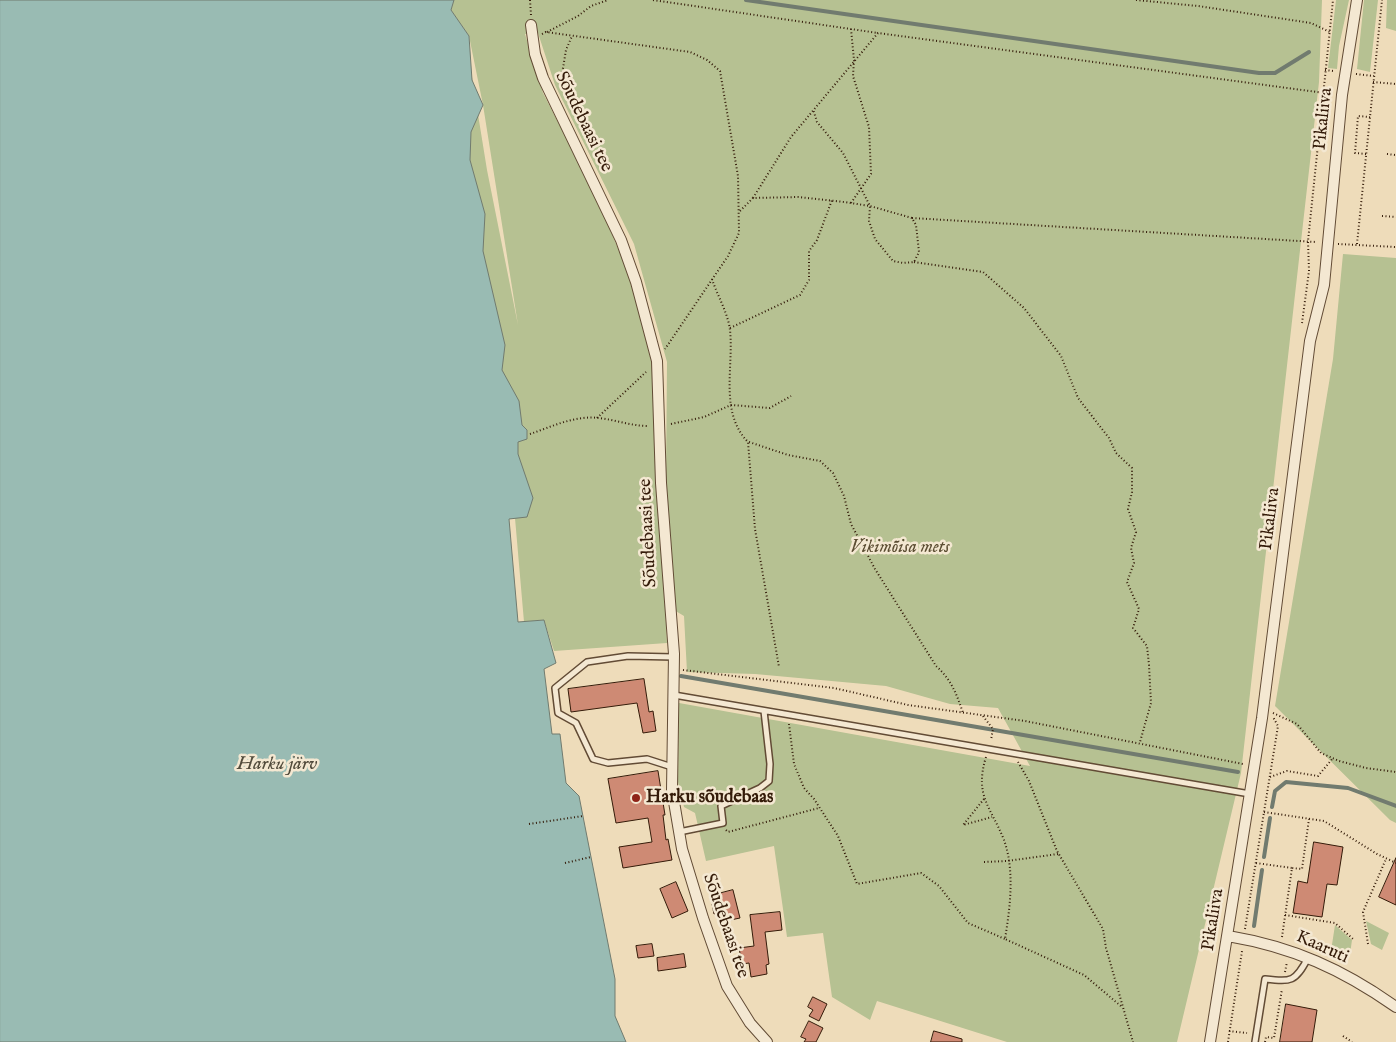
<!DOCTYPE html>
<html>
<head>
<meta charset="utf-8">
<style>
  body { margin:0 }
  canvas { display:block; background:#eedcba }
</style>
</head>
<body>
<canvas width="1396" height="1042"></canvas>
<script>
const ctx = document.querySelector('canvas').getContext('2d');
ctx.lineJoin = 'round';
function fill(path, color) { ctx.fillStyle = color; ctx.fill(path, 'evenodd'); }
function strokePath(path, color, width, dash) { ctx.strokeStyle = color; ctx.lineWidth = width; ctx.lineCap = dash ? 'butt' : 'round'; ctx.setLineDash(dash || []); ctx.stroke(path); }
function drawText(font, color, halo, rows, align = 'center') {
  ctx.font = font + ' "IM FELL English",serif'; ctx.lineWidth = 5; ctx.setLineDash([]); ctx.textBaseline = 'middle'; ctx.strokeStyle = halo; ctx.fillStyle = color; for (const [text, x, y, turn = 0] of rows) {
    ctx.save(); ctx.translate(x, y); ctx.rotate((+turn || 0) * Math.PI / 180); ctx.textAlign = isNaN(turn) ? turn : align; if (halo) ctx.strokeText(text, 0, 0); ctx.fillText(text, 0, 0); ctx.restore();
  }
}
fill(new Path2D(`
  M454,0H1322L1319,82L1241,773L1177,1042H1007L877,1001L870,1020L832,997L823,933L787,937L774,846L706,861L695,813L684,807L678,782L679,703L1030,766L998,708L950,704L886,686L755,674L687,672L684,616L674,610L666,478L667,362L634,244L555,85L538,33L525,34L543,93L596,196L632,282L652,365L667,643L554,651L544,620L524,622L515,518L509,519L468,416L444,10L466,40L487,170L518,325L483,105L469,36L451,10Z
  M1336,0H1349L1339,46L1337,69L1328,68Z
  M1364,0H1378L1370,72L1357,69Z
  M1387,0H1396V31L1386,28Z
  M1343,254L1396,258V823L1390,820L1275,706L1333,359Z
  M1366,921L1389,933L1382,950L1371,944Z
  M1335,925L1352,940L1350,954L1331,951Z`), '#b6c192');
const water = new Path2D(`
  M0,0H454L451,10L469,36L472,80L483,105L471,132L470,160L485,214L483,251L505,345L502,370L519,401L522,425L527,430V439L518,442V454L533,498L527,517L509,519L518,622L544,620L556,663L544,669L552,734H560L566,783L579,796L615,979V1016L626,1042H0Z`);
fill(water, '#99bbb3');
strokePath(water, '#717b6f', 1);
strokePath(new Path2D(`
  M746,0L1259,73H1275L1309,52
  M681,676L1238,772
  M1272,807L1275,791L1286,782L1348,788L1396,806
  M1264,857L1270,818
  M1254,926L1262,870`), '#717b6f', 4);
const building = new Path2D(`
  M644,679L649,712L653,711L656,731L643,733L637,703L571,712L568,689Z
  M658,771L665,815H663L666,840L668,839L672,860L623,868L619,847L652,842L648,818L616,823L608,779Z
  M1314,842L1343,847L1337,885L1327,884L1322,917L1293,913L1298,881L1307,883Z
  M1396,858V905L1379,897Z
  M676,882L688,911L672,918L660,889Z
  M733,890L740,918L721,922L718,913L714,914L712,904L716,903L714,895Z
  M780,912L782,930L765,932L769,964L766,965L767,974L751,977L749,963L742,964L739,948L754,946L750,915Z
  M652,944L654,956L638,958L636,946Z
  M684,954L686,967L658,971L657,958Z
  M813,997L827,1004L819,1021L809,1016L813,1010L808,1007Z
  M1286,1004L1317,1010L1312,1042H1280Z
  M809,1021L823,1028L816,1042H804L806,1039L801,1037Z
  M934,1031L962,1039V1042H931Z`);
fill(building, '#ce8a74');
strokePath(building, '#341b09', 1);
const lane = new Path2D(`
  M674,695L1250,794
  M672,767L647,759L608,763L593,759L576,723L558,713L555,688L587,662L628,656L674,657
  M679,832L723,823L721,806L760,788L769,781L770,764L764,711
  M1255,1042L1265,979C1292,982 1295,982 1308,958`);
const street = new Path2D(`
  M531,25L535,54L543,78L621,240L636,282L657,361L661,483L674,654L672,790L682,849L703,918L727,986L750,1023L767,1042
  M1228,936C1293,947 1342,969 1396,1007
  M1210,1042L1262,718L1310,341L1324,285L1342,95L1357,0`);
strokePath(lane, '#624b35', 8);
strokePath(street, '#624b35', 12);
strokePath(new Path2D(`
  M530,0L531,15
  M653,0L878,33
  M1136,0L1198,6L1311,23L1330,32
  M547,32L578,16L591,6L608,0
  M542,34L546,32L690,52L707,60L720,71L738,176L739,233L728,256L665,349
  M1325,70L1334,71
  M1356,74L1374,76
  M1373,82L1396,84
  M560,86L566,50L572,36
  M1366,154L1355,153L1358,116L1370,117
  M1387,154L1396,155
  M753,198L791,137L878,33L1332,94
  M851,203L871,174L869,127L853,76L854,60L851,29
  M740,211L753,198L798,197L844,202L870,206L912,218L916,225L919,252L914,262L903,263L893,261L875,239L869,221L870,206L843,153L817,122L813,109
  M1382,216L1396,217
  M912,218L1316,242
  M1338,244L1396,247
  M1357,244L1382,0
  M914,262L983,272L1024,308L1061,356L1078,398L1109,438L1116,453L1132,468V492L1128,509L1136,532L1131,548L1134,563L1127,582L1139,609L1133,628L1147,646L1149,665L1151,703L1140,742
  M712,279C717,295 728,313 730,330C734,367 719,412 748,442L755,529L779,667
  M1302,323L1309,271L1308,241L1333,0
  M730,328L800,295L809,280V251L817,240L832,200
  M597,418L646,372
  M671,424L704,417L731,405L770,408L791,396
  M530,434C551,427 575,415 599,418C616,420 631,426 649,426
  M749,442L788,455L820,461L833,473L844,496L851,524L875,569L936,666C951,679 957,695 963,713
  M683,670L834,688L908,705L1025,721L1243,764
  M1273,713L1297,724L1321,753L1339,761L1366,768L1396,772
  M983,716L993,729L991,740
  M789,724L794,764L804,788L814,799L838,836L857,884L921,873L939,886L968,923L1005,939
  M986,757C974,796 991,807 1004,840C1015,871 1010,908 1005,939L1084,975L1122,1007
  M1018,762L1029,781L1057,851L1103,929L1106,948L1133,1042
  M1270,777L1287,771L1318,776L1333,758
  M984,799L963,825L992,817
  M1264,812L1324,821L1377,854L1396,863
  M529,824L583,816
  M726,830L728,832L819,808
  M984,862L1007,861L1058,854
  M565,863L591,857
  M1256,863L1292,868
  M1285,915L1335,923L1353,939
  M1245,929L1278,726L1273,717
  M1282,937L1292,868L1302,869L1309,819
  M1368,944L1363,912L1386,859
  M1285,972L1287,962
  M1229,1031L1247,1033
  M1343,1036L1352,1042
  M1228,1042L1242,951
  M1265,1042L1266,1037L1274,1038L1282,989`), '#341b09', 2, [1, 2.5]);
strokePath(lane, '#f4e8d2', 5);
strokePath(street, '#f4e8d2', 10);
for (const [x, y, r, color] of [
  [636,798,5,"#8f2418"]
]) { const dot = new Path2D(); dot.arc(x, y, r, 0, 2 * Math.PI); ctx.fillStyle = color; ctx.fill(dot); strokePath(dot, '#f4e8d2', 2); }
drawText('18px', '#341b09', '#f4e8d2', [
  ["Pikaliiva",1324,119,-84],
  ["Sõudebaasi tee",583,122,64],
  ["Pikaliiva",1271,519,-83],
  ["Sõudebaasi tee",649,533,-93],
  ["Pikaliiva",1214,920,-81],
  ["Sõudebaasi tee",725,926,71],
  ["Kaaruti",1322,948,24]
]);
drawText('italic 18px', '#5b4d32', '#f4e8d2', [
  ["Vikimõisa mets",900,548]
]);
drawText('bold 18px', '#341b09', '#f4e8d2', [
  ["Harku sõudebaas",646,798]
], 'left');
drawText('italic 19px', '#524b3c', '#f4e8d2', [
  ["Harku järv",277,765]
]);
</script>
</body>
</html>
